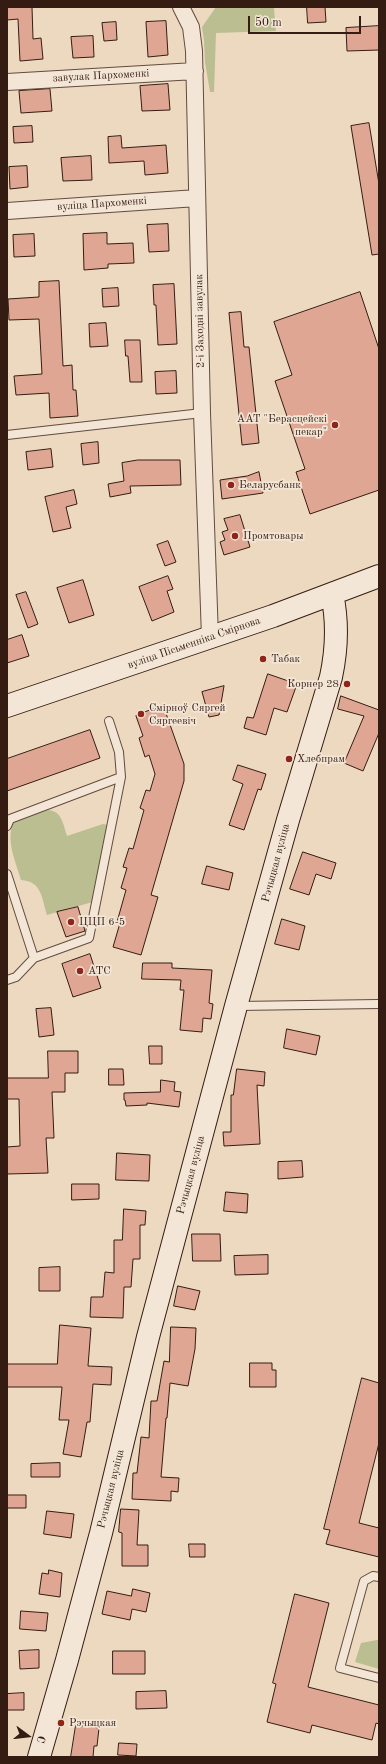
<!DOCTYPE html>
<html>
<head>
<meta charset="utf-8">
<style>
  body { margin:0 }
  #map { position:relative; width:386px; height:1764px; overflow:hidden; background:#ecd9c0; font-family:"Old Standard TT",serif }
  canvas { display:block }
  .frame { position:absolute; inset:0; border:8px solid #351c12; pointer-events:none }
  .north { position:absolute; left:8px; top:1716px; width:40px; height:40px; -webkit-text-stroke:3px #f3e6d6; paint-order:stroke; rotate:105deg; font-size:11px; font-weight:700; line-height:16px; text-align:center; color:#351c12 }
  .north::after { content:''; display:block; margin:auto; width:14px; height:18px; background:#351c12; clip-path:polygon(50% 0,100% 100%,50% 72%,0 100%) }
  .scale { position:absolute; left:248px; top:16px; width:113px; height:18px; box-sizing:border-box; border:2px solid #351c12; border-top:0; padding-left:5px; font-size:12px; line-height:14px; white-space:nowrap; color:#351c12; -webkit-text-stroke:3px #f3e6d6; paint-order:stroke }
</style>
</head>
<body>
<div id="map">
<canvas width="386" height="1764"></canvas>
<div class="frame"></div>
<div class="north">С</div>
<div class="scale">50 m</div>
</div>
<script>
const ctx = document.querySelector('canvas').getContext('2d');
ctx.lineJoin = 'round';
function fill(path, color) { ctx.fillStyle = color; ctx.fill(path, 'evenodd'); }
function strokePath(path, color, width, dash) { ctx.strokeStyle = color; ctx.lineWidth = width; ctx.lineCap = dash ? 'butt' : 'round'; ctx.setLineDash(dash || []); ctx.stroke(path); }
function drawText(font, color, halo, rows, align = 'center') {
  ctx.font = font + ' "Old Standard TT",serif'; ctx.lineWidth = 3.5; ctx.setLineDash([]); ctx.textBaseline = 'middle'; ctx.strokeStyle = halo; ctx.fillStyle = color; for (const [text, x, y, turn = 0] of rows) {
    ctx.save(); ctx.translate(x, y); ctx.rotate((+turn || 0) * Math.PI / 180); ctx.textAlign = isNaN(turn) ? turn : align; if (halo) ctx.strokeText(text, 0, 0); ctx.fillText(text, 0, 0); ctx.restore();
  }
}
fill(new Path2D(`
  M216,7H275L274,9L276,31L216,33L214,92H210L205,62L204,40L202,27Z
  M48,810C62,811 63,824 67,836L103,824L108,825L96,901L47,915C42,899 42,881 21,880C16,862 4,838 15,820Z
  M377,1640H379V1669L355,1662L361,1643Z`), '#bbbe90');
const building = new Path2D(`
  M26,7H32L33,39L41,38L43,59L20,61L18,19L7,20V8Z
  M307,7H325L326,22L308,23Z
  M166,21L168,55L148,57L146,22Z
  M116,22L117,40L104,41L102,23Z
  M379,26V50L347,51L346,28Z
  M93,36L94,57L73,58L71,37Z
  M168,84L170,110L142,111L140,86Z
  M50,89L52,111L21,113L19,91Z
  M369,123L379,184V254L372,255L351,126Z
  M32,126L33,142L14,143L13,127Z
  M121,136L122,148L166,145L168,173L145,175L144,161L109,163L108,137Z
  M91,156L92,180L63,181L61,158Z
  M27,166L28,187L10,189L9,167Z
  M168,224L169,251L149,252L147,225Z
  M107,233V244L133,243L134,263L108,264V268L84,270L83,234Z
  M34,234L35,256L14,257L13,235Z
  M59,281L63,366L72,365L73,390H76L78,416L50,418L49,393L16,395L14,376L42,374L39,319L9,320L8,299L39,297V282Z
  M174,284L177,344L158,345L156,305H154L153,285Z
  M118,288L119,306L103,307L102,289Z
  M360,292L379,349V490L310,514L296,472L305,469L275,381L292,375L274,322Z
  M241,312L244,347H249L259,443L242,445L229,313Z
  M106,323L108,346L90,347L89,324Z
  M125,340H140L142,382H130L128,356H126Z
  M176,371L177,393L156,394L155,372Z
  M98,442L99,463L83,465L81,444Z
  M51,449L53,467L28,470L26,452Z
  M138,460H180L181,485L130,486L131,493L110,497L108,484L124,481L122,463Z
  M259,472L263,493L222,499L220,480L247,476Z
  M74,490L77,504L66,507L71,528L53,532L45,497Z
  M240,515L250,547L224,555L220,542L225,540L222,532L228,530L224,519Z
  M168,541L176,562L165,566L157,545Z
  M168,576L173,589L167,591L174,612L152,621L139,587Z
  M83,580L94,615L69,623L57,588Z
  M26,592L38,624L28,628L16,595Z
  M22,635L29,656L7,663V640Z
  M268,674L297,684L287,712L274,708L266,735L244,728L247,717L253,718Z
  M224,686L219,715L209,717L202,692Z
  M341,696L379,710V733L363,771L344,763L364,716L338,709Z
  M163,705L184,764V781L151,895L158,897L141,955L113,947L120,923L117,922L126,890L121,888L127,868L123,867L129,848L133,849L144,810L140,808L146,790L150,791L155,774L149,755L145,757L139,738L143,736L136,716Z
  M90,730L100,758L7,791V759Z
  M238,765L266,774L261,790L258,789L244,830L229,825L243,784L233,780Z
  M303,852L336,863L331,879L316,874L309,895L290,889Z
  M207,866L233,873L229,890L202,884Z
  M78,907L85,931L66,937L57,912Z
  M282,919L305,926L299,950L275,944Z
  M90,954L101,988L73,997L62,964Z
  M143,963H172V968L212,970L209,1003L213,1004L211,1019L203,1018L202,1032L180,1030L184,990H180L181,980L142,979Z
  M51,1008L54,1035L39,1037L36,1009Z
  M287,1029L320,1036L316,1055L284,1048Z
  M149,1046H162V1064H150Z
  M48,1051H78V1073H65V1092H52L54,1138H46L48,1173L7,1174V1147L20,1146L19,1099H7V1078H48Z
  M109,1069H123L124,1085H109Z
  M237,1069L265,1072L264,1086L257,1085L260,1144L224,1146L223,1132H231V1095H233Z
  M161,1080L175,1082L174,1091L181,1092L179,1107L147,1103V1105L126,1106L125,1100H124V1093L160,1092Z
  M117,1153L150,1155L149,1181L116,1180Z
  M302,1161L303,1177L278,1179V1162Z
  M72,1184H99V1199L72,1200Z
  M226,1192L248,1194L247,1213L224,1211Z
  M124,1209L146,1211L145,1225H140V1259H133L131,1287H124L123,1318L90,1317L91,1297H103L105,1272L114,1273V1240H122Z
  M192,1234H220L221,1261H193Z
  M268,1255V1274L235,1275L234,1256Z
  M60,1267V1291H39V1268Z
  M178,1286L200,1291L195,1310L174,1306Z
  M60,1325L91,1328L88,1366L112,1367L111,1385L93,1384L90,1422H87L81,1457L63,1454L69,1420H59L62,1387H7V1364H57Z
  M171,1327L196,1328L195,1349L188,1386L170,1383L167,1418H166L161,1477L179,1478L178,1492L171,1491V1501L132,1499L133,1473H137L141,1437L149,1438L151,1401H157L164,1361L169,1362Z
  M250,1363H272V1370H276V1387H250Z
  M362,1378L379,1383V1443L359,1523L379,1528V1557L326,1544L330,1530L324,1529Z
  M60,1463V1477H31V1464Z
  M7,1495H26V1508H7Z
  M121,1509L139,1510L137,1545H148V1566H122V1533L119,1532Z
  M47,1511L74,1514L71,1538L44,1534Z
  M189,1544H205V1557H190Z
  M49,1570L62,1573L60,1597L39,1594L42,1573L48,1574Z
  M133,1589L150,1593L146,1612L132,1609L130,1620L102,1614L107,1591L131,1596Z
  M295,1594L329,1603L308,1687L379,1705V1724L376,1723L372,1740L312,1725L310,1733L267,1722L276,1684L273,1683Z
  M21,1611L48,1613L46,1631L20,1629Z
  M39,1650V1668L20,1669L19,1651Z
  M113,1651H145V1674H113Z
  M166,1691L167,1708L136,1709V1692Z
  M24,1693V1710H7V1694Z
  M76,1725L99,1728L97,1746H94L93,1757H71Z
  M119,1743L137,1744L136,1756L118,1755Z`);
fill(building, '#e0a694');
strokePath(building, '#351c12', 1);
const lane = new Path2D(`
  M7,435L202,413
  M109,721L119,752L121,777
  M7,826L10,819L121,777L89,938L34,958L16,977L7,980
  M7,874L34,958
  M237,1006L379,1004
  M379,1577L373,1576L364,1581L340,1668L379,1678`);
const street = new Path2D(`
  M181,7L191,27L194,51L202,413L210,637
  M7,82L195,71
  M7,211L197,198`);
const secondary = new Path2D(`
  M7,706L273,616L379,576
  M39,1757L67,1660L101,1533L148,1337L236,1006L288,820L331,677C337,649 338,622 332,594`);
strokePath(lane, '#634b3e', 10);
strokePath(street, '#634b3e', 18);
strokePath(secondary, '#351c12', 24);
strokePath(lane, '#f3e6d6', 8);
strokePath(street, '#f3e6d6', 16);
strokePath(secondary, '#f3e6d6', 22);
for (const [x, y, r, color] of [
  [335,425,4,"#8f2418"],
  [231,485,4,"#8f2418"],
  [235,536,4,"#8f2418"],
  [263,659,4,"#8f2418"],
  [347,684,4,"#8f2418"],
  [141,714,4,"#8f2418"],
  [289,759,4,"#8f2418"],
  [71,922,4,"#8f2418"],
  [80,971,4,"#8f2418"],
  [61,1723,4,"#8f2418"]
]) { const dot = new Path2D(); dot.arc(x, y, r, 0, 2 * Math.PI); ctx.fillStyle = color; ctx.fill(dot); strokePath(dot, '#f3e6d6', 1.5); }
drawText('11px', '#351c12', '#f3e6d6', [
  ["завулак Пархоменкі",101,76,-3],
  ["вуліца Пархоменкі",102,204,-4],
  ["2-і Заходні завулак",200,321,-91],
  ["вуліца Пісьменніка Смірнова",194,643,-19],
  ["Рэчыцкая вуліца",276,863,-75],
  ["Рэчыцкая вуліца",191,1175,-75],
  ["Рэчыцкая вуліца",111,1489,-76]
]);
drawText('11px', '#351c12', '#f3e6d6', [
  ["ААТ \"Берасцейскі",327,419,"right"],
  ["пекар\"",327,432,"right"],
  ["Беларусбанк",239,485],
  ["Промтовары",243,536],
  ["Табак",271,659],
  ["Корнер 28",339,684,"right"],
  ["Смірноў Сяргей",149,708],
  ["Сяргеевіч",149,721],
  ["Хлебпрам",297,759],
  ["ЦЦП 6-5",79,922],
  ["АТС",88,971],
  ["Рэчыцкая",69,1723]
], 'left');
</script>
</body>
</html>
